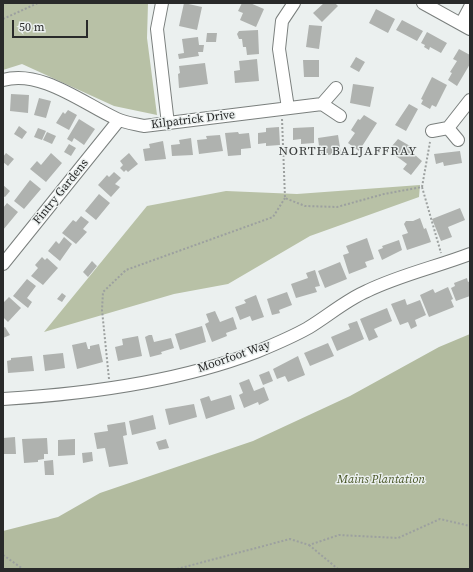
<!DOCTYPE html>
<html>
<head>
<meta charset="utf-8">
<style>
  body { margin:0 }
  #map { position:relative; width:473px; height:572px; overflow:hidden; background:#ebf0ef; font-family:"Source Serif 4",serif }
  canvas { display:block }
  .frame { position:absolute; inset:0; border:4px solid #292a2a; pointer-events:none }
  .scale { position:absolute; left:12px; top:20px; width:76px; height:18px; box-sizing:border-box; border:2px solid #292a2a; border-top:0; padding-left:5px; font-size:12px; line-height:14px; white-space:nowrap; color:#292a2a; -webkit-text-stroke:3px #ebf0ef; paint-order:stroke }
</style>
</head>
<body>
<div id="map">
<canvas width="473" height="572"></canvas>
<div class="frame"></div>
<div class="scale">50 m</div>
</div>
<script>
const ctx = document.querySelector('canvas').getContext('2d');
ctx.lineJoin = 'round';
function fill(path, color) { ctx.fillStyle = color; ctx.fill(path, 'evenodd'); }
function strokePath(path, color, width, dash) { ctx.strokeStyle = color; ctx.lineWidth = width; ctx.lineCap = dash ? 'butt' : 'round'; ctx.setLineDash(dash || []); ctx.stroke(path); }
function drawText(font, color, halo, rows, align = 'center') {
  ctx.font = font + ' "Source Serif 4",serif'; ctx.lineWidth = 3; ctx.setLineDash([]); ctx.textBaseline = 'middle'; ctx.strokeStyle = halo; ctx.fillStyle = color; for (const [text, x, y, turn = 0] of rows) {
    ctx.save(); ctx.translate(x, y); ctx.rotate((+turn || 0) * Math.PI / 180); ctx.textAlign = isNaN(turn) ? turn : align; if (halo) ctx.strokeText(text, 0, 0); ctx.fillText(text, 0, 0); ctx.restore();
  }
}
fill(new Path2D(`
  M3,3H148L147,38L157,115L114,106L22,64L3,70Z
  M420,185L419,197L310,236L228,284L174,294L44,332L147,206L226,191L297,194Z`), '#b8c1a6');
fill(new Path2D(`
  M470,334V569H3V531L58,517L100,493L253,441L350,396L439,347Z`), '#b2bb9f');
fill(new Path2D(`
  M184,3L202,7L197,30L179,26Z
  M242,3H250L264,9L256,27L240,20L243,13L238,11Z
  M324,3H335L338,6L322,22L313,13Z
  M376,9L395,19L388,33L369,23Z
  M402,20L423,31L417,41L396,30Z
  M309,25L322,26L319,49L306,47Z
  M258,30L259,54L247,55L246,47H243L242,39H239L237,34L239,31Z
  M427,32L447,43L441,53L430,47L429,50L424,47L425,45L421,43Z
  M207,33H217L216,42H206Z
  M198,37L199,45H204L203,52H198L199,56L179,59L178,54L184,53L182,39Z
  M459,49L470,55V64L457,86L448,80L452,73L450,72L457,61L453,59Z
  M356,57L365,62L359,72L350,67Z
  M257,59L259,81L235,83L234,71L240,70L239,61Z
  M303,60H319V77H304Z
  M205,63L208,84L179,88L178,74L180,73L179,66Z
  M432,77L447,85L436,107L432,105L430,109L421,104L423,100L421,99Z
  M353,84L374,87L370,107L350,103Z
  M11,94L29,95L28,113L10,111Z
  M39,98L51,101L46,118L34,115Z
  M409,104L418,109L406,131L395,125Z
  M68,110L77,115L69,130L56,123L63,112L65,114Z
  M364,115L377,123L359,151L348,143L355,133L351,130L358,119L360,120Z
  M79,119L95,129L84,145L74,138L72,142L67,139Z
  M19,126L27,132L22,139L14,134Z
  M279,127L280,145L266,146V143L258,144V133L266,132V128Z
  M314,127V143L301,144V139L293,140V128Z
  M38,128L46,131L42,140L34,137Z
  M47,132L56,136L52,144L43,140Z
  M238,132L239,134L249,133L251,148L241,149V155L228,156L225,133Z
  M220,135L223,151L199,154L197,140L207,139L206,136Z
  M338,135L341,154L328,155V153L320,154L318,138Z
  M191,138L193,155L172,156L171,145L180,144L179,140Z
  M398,139L410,146L408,149L422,161L411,175L403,169L407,164L392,153L396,149L392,146Z
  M163,141L166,159L145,161L143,149L150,148L149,144Z
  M69,144L76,148L71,156L64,152Z
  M460,151L462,163L444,166L443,162L436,164L434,154Z
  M6,153L14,159L8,166L3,162V157Z
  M51,153L62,163L46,182L30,169L37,161L41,165Z
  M129,153L138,164L128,172L126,170L124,172L120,168L123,165L120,161Z
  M114,172L121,178L115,184L120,187L111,197L98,185L107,175L109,177Z
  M30,180L41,189L24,209L14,201Z
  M3,185L10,191L5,197L3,196Z
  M99,194L110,203L96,220L85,211Z
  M7,203L18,212L3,230V208Z
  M460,208L465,220L448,227L452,237L441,241L432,219Z
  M81,216L89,222L83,229L87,232L76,244L62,233L73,220L76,222Z
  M420,218L424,229L426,228L431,242L407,250L402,235L408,233L404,224L406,221H413Z
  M64,237L72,244L60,261L48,251L56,241L59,244Z
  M367,238L374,259L365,262L367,267L349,274L343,255L349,253L346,246Z
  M399,240L402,250L382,260L378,250L383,248L382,246Z
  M42,257L45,260L47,258L58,268L43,285L31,276L38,268L35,265Z
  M92,261L97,266L88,277L83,272Z
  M340,262L347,279L325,288L318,271Z
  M315,270L320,286L315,287L317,292L296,298L291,284L308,278L306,273Z
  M467,278L468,282L470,281V296L456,301L451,288L455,286L454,283Z
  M27,279L36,286L27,298L32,302L28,308L13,296Z
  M448,287L453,299L451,300L454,307L429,317L420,295L433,289L435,293Z
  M287,292L292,305L279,310L280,313L272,315L267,299Z
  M62,293L66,296L62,302L57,299Z
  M256,295L264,317L252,321L250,316L240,320L235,307L246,303L244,300Z
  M9,297L21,308L8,322L3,317V303Z
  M405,299L407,305L420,300L426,315L415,320L417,326L411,329L408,322L400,325L391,304Z
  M387,308L392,321L374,329L378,337L369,341L360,319Z
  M215,311L220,322L233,317L237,329L226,333L227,336L212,342L205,324L209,322L206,314Z
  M357,321L364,339L337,351L331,337L350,329L348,324Z
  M202,326L206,342L180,350L175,334Z
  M5,327L10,335L3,338V328Z
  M149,335H152L154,342L171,338L174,348L161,352L162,354L150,357L145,337Z
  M138,336L142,356L118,361L115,347L123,345L122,339Z
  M86,342L88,349H90V346L99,344L103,362L77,369L72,345Z
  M328,343L334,356L310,366L304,353Z
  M63,353L65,368L45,371L43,355Z
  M32,356L34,371L8,373L7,361L11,360V358Z
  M298,356L305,375L288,382L285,376L277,379L273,369Z
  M269,371L273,381L263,385L259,375Z
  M249,379L254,391L264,387L269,400L259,405L258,402L244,408L239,395L243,393L239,383Z
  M231,395L235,409L206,419L200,399L209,396L211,401Z
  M194,404L197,417L169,425L165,409Z
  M153,415L156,429L132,435L129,421Z
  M125,422L127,435L123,436L128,464L109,467L105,448L97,449L94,433L108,431L107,425Z
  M15,437L16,454H3V438Z
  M47,438L48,454H44V459L38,460V462L24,463L22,439Z
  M75,439V455L58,456V440Z
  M166,439L169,448L159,450L156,442Z
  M92,452L93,461L83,463L82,453Z
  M53,460L54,475H45L44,461Z`), '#afb2af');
const minor = new Path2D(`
  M162,3L157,29L168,124
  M423,3L470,29
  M461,24L470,7
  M3,80C41,69 84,104 117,119C126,123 136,124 144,126L322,104L340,116
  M322,104L336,88
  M288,108L279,49L282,21L294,3
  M448,128L458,140
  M432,131L448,128L470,100
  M3,264L119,120
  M3,399C86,394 178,382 256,352C273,345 292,337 308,328C328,316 346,300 367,291C400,275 436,267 470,254`);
strokePath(minor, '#7a7f7d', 14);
strokePath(new Path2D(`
  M3,19L38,3
  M282,119L285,198L305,206L337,207L384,194L422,187L441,253
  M422,187L430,142
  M109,379L102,310L103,292L126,270L273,217L285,198
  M309,545L338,569
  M3,555L23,569
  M177,569L290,539L309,545L339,535L398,538L440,519L470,526`), '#9ca09f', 2, [2, 2]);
strokePath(minor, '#fff', 12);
drawText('12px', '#292a2a', '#ebf0ef', [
  ["Kilpatrick Drive",193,120,-7],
  ["Fintry Gardens",61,192,-51],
  ["Moorfoot Way",234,357,-19]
]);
drawText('italic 12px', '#485526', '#ebf0ef', [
  ["Mains Plantation",381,480]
]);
ctx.letterSpacing = '1px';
drawText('13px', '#383b3a', '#ebf0ef', [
  ["NORTH BALJAFFRAY",348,152]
]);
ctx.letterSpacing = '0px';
</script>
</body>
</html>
